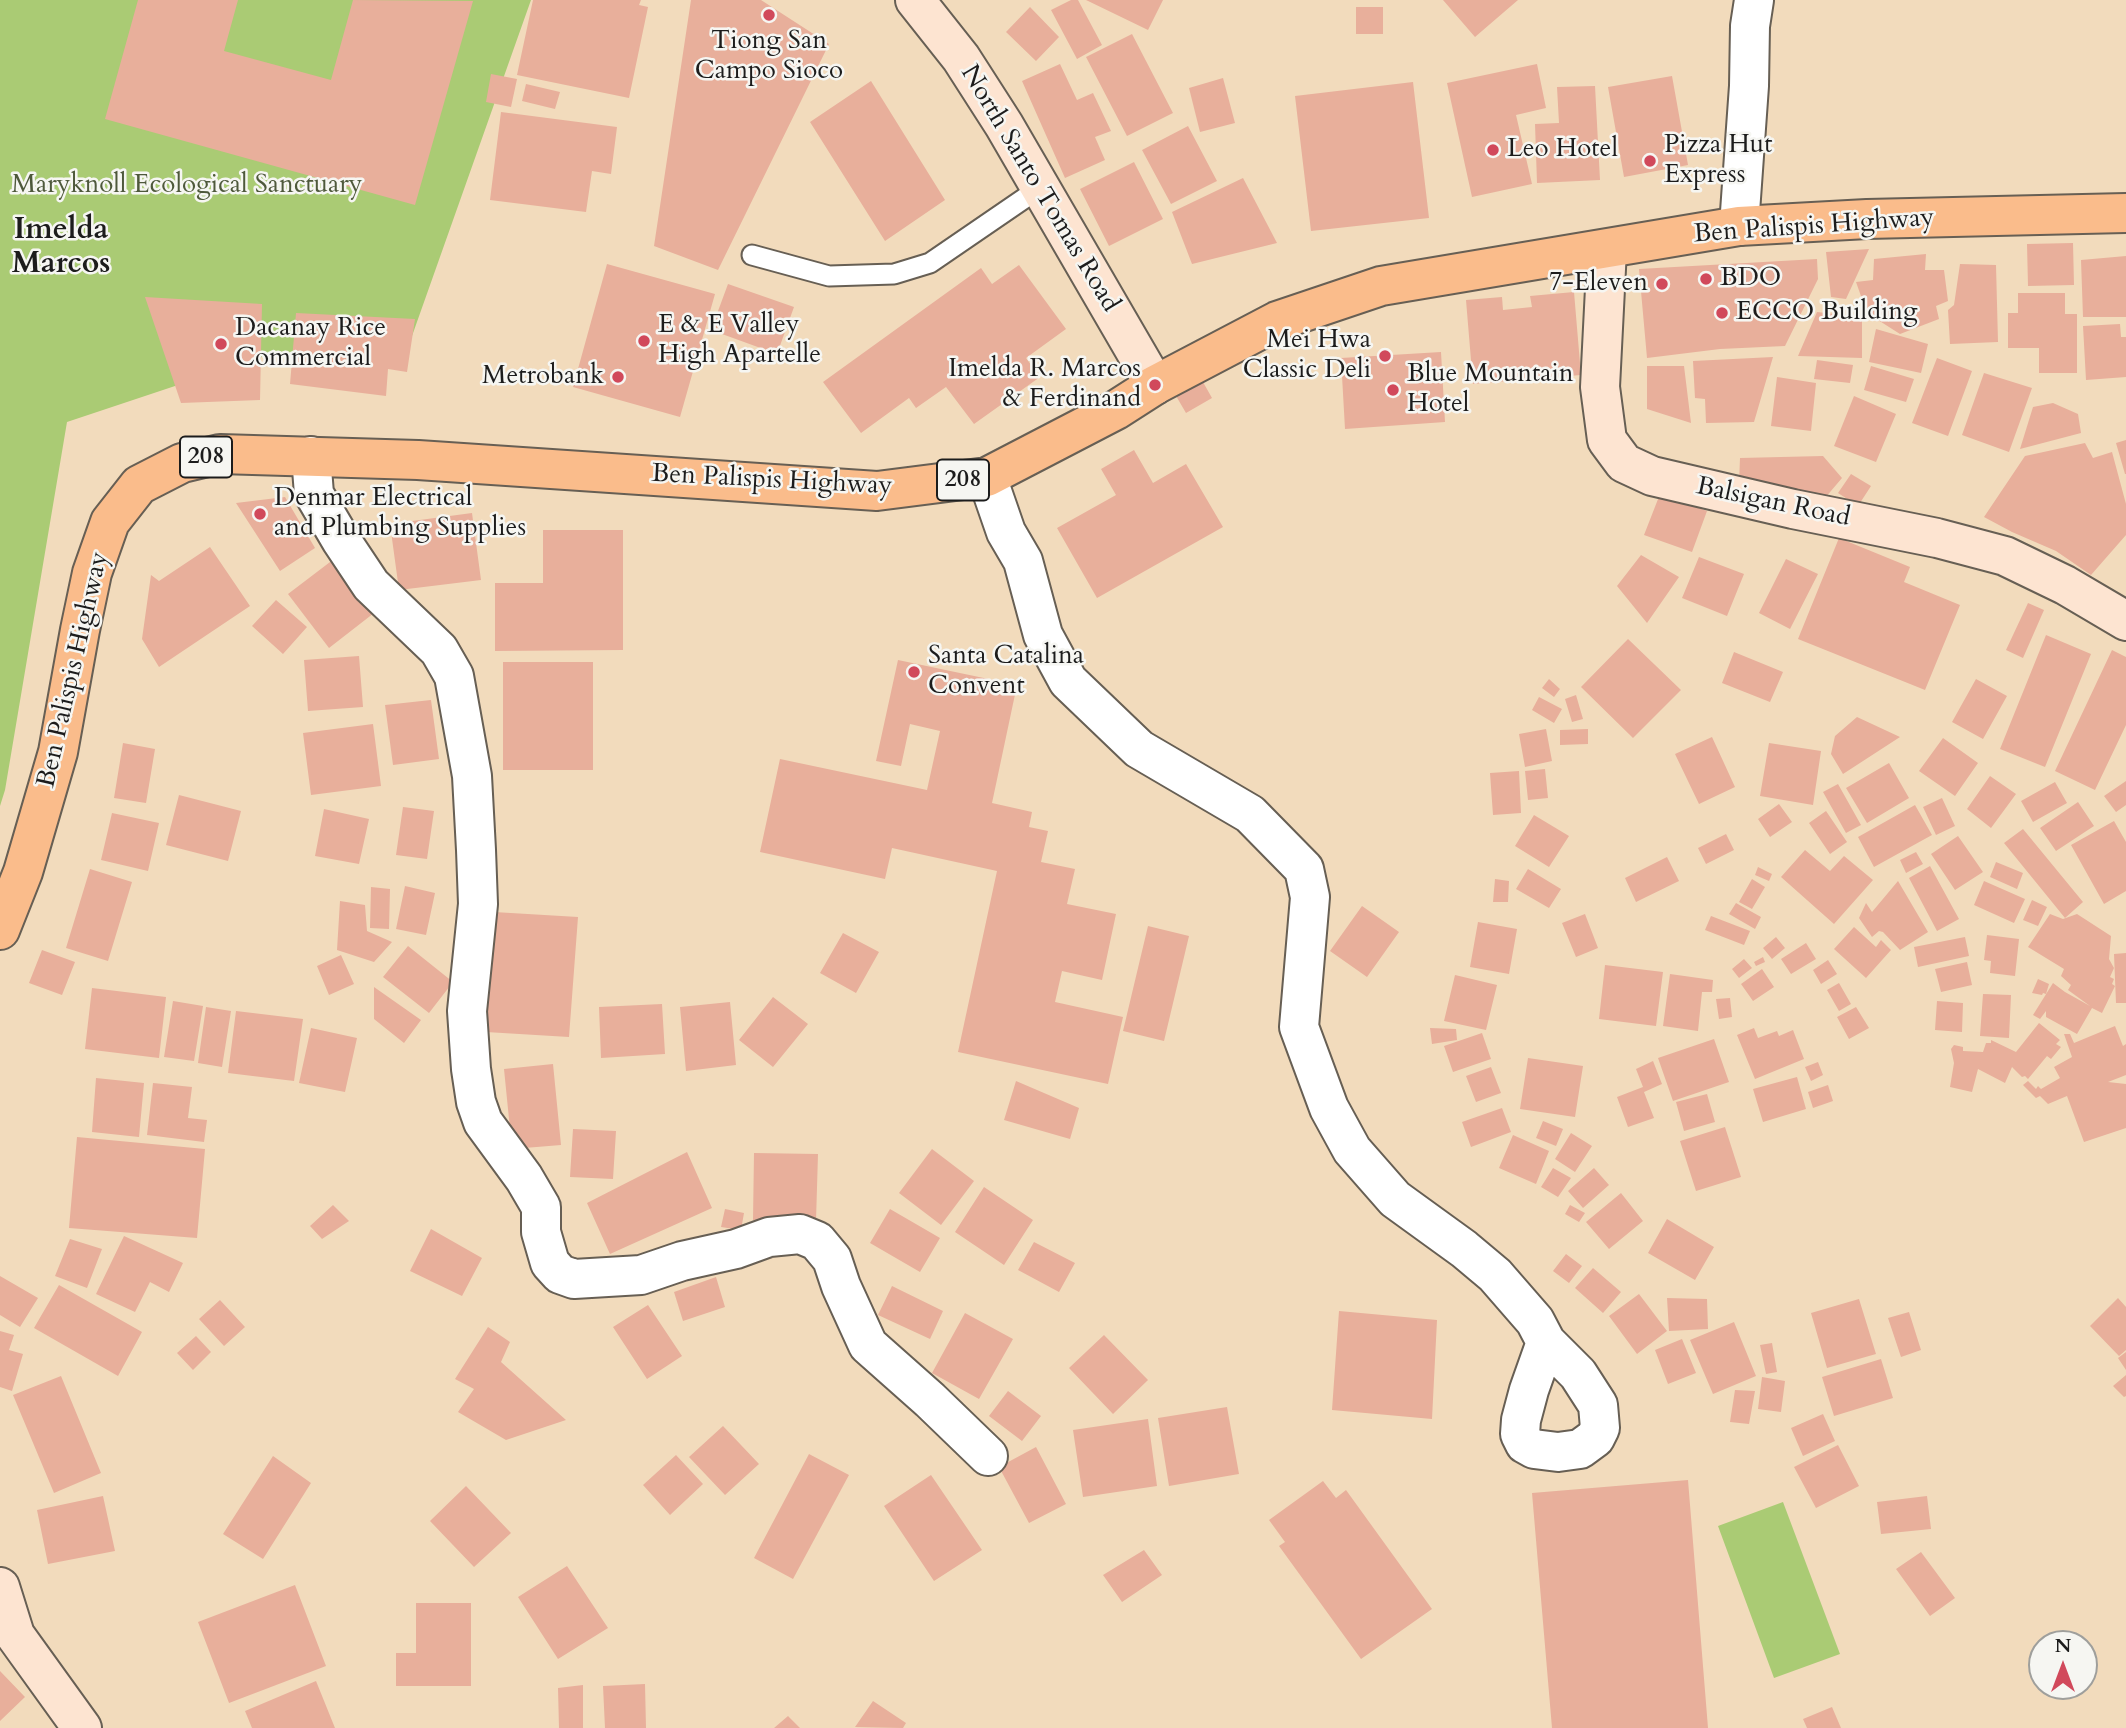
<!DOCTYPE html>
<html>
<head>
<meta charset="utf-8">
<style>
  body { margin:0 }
  #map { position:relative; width:2126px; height:1728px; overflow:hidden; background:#f2dbbc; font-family:Cardo,serif }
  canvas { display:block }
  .north { position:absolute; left:2028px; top:1630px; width:70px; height:70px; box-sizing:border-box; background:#f6f6f2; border:2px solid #9f9f9c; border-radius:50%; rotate:0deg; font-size:19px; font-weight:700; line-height:28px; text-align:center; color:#1c1c1c }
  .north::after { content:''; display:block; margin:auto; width:24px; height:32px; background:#d1495b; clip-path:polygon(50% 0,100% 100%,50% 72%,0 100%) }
</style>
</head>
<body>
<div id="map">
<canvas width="2126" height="1728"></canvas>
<div class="north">N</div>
</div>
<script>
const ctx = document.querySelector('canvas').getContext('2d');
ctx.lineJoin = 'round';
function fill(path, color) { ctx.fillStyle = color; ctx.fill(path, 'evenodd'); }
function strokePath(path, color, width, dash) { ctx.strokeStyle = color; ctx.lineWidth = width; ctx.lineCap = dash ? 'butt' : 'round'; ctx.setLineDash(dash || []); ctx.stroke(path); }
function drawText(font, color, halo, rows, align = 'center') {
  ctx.font = font + ' Cardo,serif'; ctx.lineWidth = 5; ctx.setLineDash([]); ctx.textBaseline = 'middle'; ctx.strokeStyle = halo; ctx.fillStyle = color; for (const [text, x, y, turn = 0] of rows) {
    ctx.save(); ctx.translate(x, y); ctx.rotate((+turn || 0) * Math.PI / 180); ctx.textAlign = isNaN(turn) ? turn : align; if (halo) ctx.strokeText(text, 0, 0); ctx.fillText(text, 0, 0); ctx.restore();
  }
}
fill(new Path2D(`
  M0,0H531L401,367L274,353L67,422L5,790L0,806Z
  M1783,1502L1840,1654L1774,1678L1718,1526Z`), '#aacb74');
fill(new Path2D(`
  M138,0H238L224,51L331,80L353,0L473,1L415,205L105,119Z
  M533,0H641L639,5L648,7L629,98L517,75Z
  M691,0H761L829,44L718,270L654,246Z
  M1071,0H1078L1102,45L1077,59L1051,10Z
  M1086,0H1163L1148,30Z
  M1443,0H1518L1475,37Z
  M1030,7L1059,37L1036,61L1006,32Z
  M1356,7H1383V34H1356Z
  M1132,34L1173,113L1127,136L1086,57Z
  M1060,64L1077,100L1093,93L1111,131L1095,137L1105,160L1065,178L1022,81Z
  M1537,64L1546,108L1516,115L1532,184L1472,197L1447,83Z
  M491,74L517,79L511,107L486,102Z
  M1672,76L1688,165L1624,177L1608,87Z
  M1223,78L1235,123L1200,132L1189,88Z
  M871,81L945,200L885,241L810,122Z
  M1413,82L1429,218L1311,231L1295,96Z
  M526,84L560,92L555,109L522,101Z
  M1595,86L1600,180L1537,183L1535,124L1559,123L1557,87Z
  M501,112L617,127L611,174L592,171L586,212L490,200Z
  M1188,126L1217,181L1171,204L1142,150Z
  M1134,162L1163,219L1109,246L1080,189Z
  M1243,178L1277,243L1192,264L1172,212Z
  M2073,243L2074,285L2028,286L2027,244Z
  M1869,249L1846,299L1831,297L1826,252Z
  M1926,254L1925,270H1944L1948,301L1936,306L1939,319L1900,334L1867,313L1856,282L1873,280L1874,259Z
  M2126,256V317H2083L2081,260Z
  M1817,259L1818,279L1785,346L1720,349L1647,358L1639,269Z
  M607,264L715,294L680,417L573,387Z
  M1960,264L1996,265L1998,342L1950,344L1948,310L1954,305Z
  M1019,265L1066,329L1026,358L1040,377L974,424L946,387L916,408L909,398L861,433L823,382L981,268L992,284Z
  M728,284L794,307L777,354L711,330Z
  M1574,292L1581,375L1473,384L1466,300L1502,297L1503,310L1532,307L1530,296Z
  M2018,293H2065V314H2077V373H2039V348H2008V313H2018Z
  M145,297L262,304L260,400L181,403Z
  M1817,312L1862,317V358L1798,356Z
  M296,313L415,319L407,372L388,369L386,396L290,384Z
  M2120,324L2121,337H2126V377L2086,380L2083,326Z
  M1876,329L1928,344L1921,373L1869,362Z
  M1441,352L1445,422L1345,429L1341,358Z
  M1773,357L1754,422L1706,423L1705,399L1695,398L1693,361Z
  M1937,358L1972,371L1948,436L1912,423Z
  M1817,360L1853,365L1850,383L1814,379Z
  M1647,366H1684L1691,423L1647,409Z
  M1871,366L1914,379L1906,402L1864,390Z
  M1984,373L2032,388L2009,452L1962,435Z
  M1199,375L1212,398L1186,413L1172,389Z
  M1777,377L1816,383L1811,431L1771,426Z
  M1854,396L1896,414L1876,462L1834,446Z
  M2053,403L2078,414L2081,433L2020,449L2033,407Z
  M2126,440V474H2125L2116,443Z
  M2085,443L2093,458L2112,452L2126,504V535L2091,575L2056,551L2012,532L1984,517L2025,456Z
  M1134,450L1153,483L1186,464L1223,527L1097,598L1057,528L1116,495L1101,469Z
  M1823,456L1842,478L1825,498L1739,484L1740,458Z
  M1851,474L1871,486L1858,506L1838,493Z
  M1660,494L1707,511L1692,552L1644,535Z
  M285,497L315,548L280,571L236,503Z
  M472,513L481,580L399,590L390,524Z
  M543,530H623V650L495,651V583H543Z
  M1839,538L1910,567L1904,582L1960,605L1925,690L1798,639Z
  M210,547L250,606L159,667L142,639L151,575L159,581Z
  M1641,555L1679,577L1647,623L1617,586Z
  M1699,557L1744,574L1727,616L1682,598Z
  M334,559L374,613L329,648L288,594Z
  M1786,559L1818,574L1790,629L1759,613Z
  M276,600L307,627L283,654L252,626Z
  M2028,603L2044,610L2023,658L2006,650Z
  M2046,635L2091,654L2045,767L2000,749Z
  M1628,639L1681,690L1633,738L1581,687Z
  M2112,650L2126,657V725L2095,790L2055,771Z
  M1734,652L1783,672L1770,702L1722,683Z
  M359,656L363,707L308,711L304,660Z
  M898,660L1017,685L992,803L1032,812L1029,827L1048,831L1041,862L1075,869L1067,904L1116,914L1102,980L1062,971L1055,1002L1123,1017L1108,1084L958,1052L997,871L892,848L885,879L760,852L780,759L927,790L940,731L910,724L901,766L876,761Z
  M503,662H593V770H503Z
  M1549,679L1560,689L1554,697L1542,688Z
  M1976,679L2007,696L1983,739L1952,722Z
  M1576,695L1583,719L1572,722L1565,699Z
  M1539,697L1562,709L1554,723L1532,710Z
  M431,700L439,759L393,765L385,705Z
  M1857,717L1900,737L1843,774L1831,754L1835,736Z
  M373,724L381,786L311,795L303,733Z
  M1546,729L1552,761L1525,767L1519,734Z
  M1588,729V744L1560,745V730Z
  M1712,737L1735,787L1699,804L1675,754Z
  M1943,738L1978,763L1955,796L1919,771Z
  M123,743L155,749L146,803L114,798Z
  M1769,743L1821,751L1813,805L1760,796Z
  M1889,763L1909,798L1867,823L1846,788Z
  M1545,769L1548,798L1528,800L1525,771Z
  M1519,771L1521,813L1493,815L1490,773Z
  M1990,776L2016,794L1991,828L1967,809Z
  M2126,781V805L2116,812L2104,796Z
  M2055,782L2067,803L2033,822L2021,801Z
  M1838,784L1861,825L1846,833L1823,792Z
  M179,795L241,811L228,861L166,845Z
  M1942,798L1955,826L1936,835L1923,807Z
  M2078,802L2094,826L2056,851L2040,828Z
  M1779,804L1792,822L1770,837L1758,819Z
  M1915,805L1932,835L1874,867L1858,837Z
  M403,807L434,811L427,859L396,855Z
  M324,809L369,819L359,864L315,856Z
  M1826,811L1847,842L1830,854L1809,823Z
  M112,813L159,823L148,871L101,860Z
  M1534,815L1569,836L1549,867L1515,846Z
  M2114,821L2126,842V891L2104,904L2071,845Z
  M2023,829L2083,902L2065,918L2004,843Z
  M1726,834L1734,850L1706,864L1698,848Z
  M1958,836L1983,872L1955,890L1931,854Z
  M1805,850L1830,871L1844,856L1873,880L1834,924L1781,877Z
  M1916,852L1923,864L1906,873L1900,860Z
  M1667,857L1679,881L1636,902L1625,878Z
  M1996,862L2023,873L2017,889L1990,877Z
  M1930,866L1959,919L1937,931L1909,878Z
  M1758,867L1772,874L1769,881L1755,875Z
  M90,869L132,882L108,961L66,948Z
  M1528,869L1561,889L1549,908L1516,889Z
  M1495,879L1509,881L1508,902H1493Z
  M1752,879L1765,887L1752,909L1739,902Z
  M1898,881L1928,932L1900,950L1883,932L1879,931L1872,937L1859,918L1866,903L1872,912Z
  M1984,881L2025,899L2014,923L1974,905Z
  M405,886L435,893L426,935L396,929Z
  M371,887L390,889L389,929L370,928Z
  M2032,900L2047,907L2038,926L2023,920Z
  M340,901L365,905L367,931L392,942L374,962L337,950Z
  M1736,903L1761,917L1755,929L1729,914Z
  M1362,906L1399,932L1367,977L1330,951Z
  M494,912L578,917L569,1037L486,1032Z
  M1585,914L1598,948L1576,957L1562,923Z
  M2050,914L2063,919L2077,914L2111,936L2109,959L2114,968L2110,977L2114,979L2112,984L2115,986L2102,1013L2092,1008L2077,1034L2046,1017V1011L2040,1019L2033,1015L2053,983L2065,992L2090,1006L2068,990L2071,985L2061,976L2064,969L2028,947Z
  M1711,916L1750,931L1744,945L1705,930Z
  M1478,922L1517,929L1509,974L1470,967Z
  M1148,926L1189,936L1164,1041L1123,1031Z
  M1854,927L1876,947L1881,940L1891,950L1866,978L1834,949Z
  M843,933L879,952L856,993L820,973Z
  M1987,935L2019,939L2015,976L1990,973L1991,961L1984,960Z
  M1776,937L1785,948L1772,959L1763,948Z
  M1965,937L1969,956L1918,967L1914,947Z
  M1806,943L1816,959L1791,974L1781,959Z
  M408,946L453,982L429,1013L383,977Z
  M42,950L75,962L62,995L29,983Z
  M2126,953V1003H2116L2114,954Z
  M341,955L354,984L329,995L317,966Z
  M1763,957L1765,962L1756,966L1754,962Z
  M1744,959L1752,968L1739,978L1732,969Z
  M1828,960L1837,974L1821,984L1813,970Z
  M1967,962L1972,985L1941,992L1935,969Z
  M1605,965L1663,972L1656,1026L1599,1019Z
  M1762,969L1774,987L1753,1001L1741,984Z
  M1670,974L1713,980L1712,992H1702L1698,1031L1663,1026Z
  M1455,975L1497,985L1486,1030L1444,1021Z
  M2038,979L2049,984L2046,994L2043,993L2042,995L2032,993Z
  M1839,983L1851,1004L1839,1011L1827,990Z
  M374,987L421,1020L404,1043L374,1019Z
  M92,988L166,997L159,1058L85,1049Z
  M1983,994L2011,995L2009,1038L1980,1036Z
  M773,997L808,1024L773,1067L739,1040Z
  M1730,998L1732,1017L1719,1019L1716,999Z
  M173,1001L203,1006L194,1061L164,1057Z
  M1937,1001L1963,1003L1962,1032L1935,1030Z
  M730,1002L736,1065L686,1071L680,1007Z
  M662,1004L665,1054L601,1058L599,1007Z
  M206,1007L231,1011L222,1067L198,1063Z
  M1856,1007L1869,1028L1849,1039L1837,1017Z
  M236,1011L303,1019L294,1081L228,1073Z
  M2039,1023L2060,1040L2056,1044L2061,1047L2051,1059L2047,1056L2028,1079L2025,1076L2022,1077L2012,1067L2005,1083L1978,1069L1972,1092L1950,1087L1954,1063L1951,1049L1954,1045L1963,1047V1051L1983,1052L1986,1043H1991V1040L2016,1052Z
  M2115,1026L2123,1046L2126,1044V1075L2108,1082L2126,1084V1128L2084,1142L2067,1096L2048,1104L2040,1096L2036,1098L2023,1085L2028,1081L2036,1089L2038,1086L2041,1089L2060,1078L2054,1067L2072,1057L2064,1034H2070L2074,1043Z
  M311,1028L357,1038L345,1092L299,1083Z
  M1430,1028L1456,1029L1457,1040L1432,1044Z
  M1754,1028L1758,1038L1777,1031L1779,1036L1793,1030L1804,1059L1755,1079L1737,1035Z
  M1482,1033L1491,1059L1453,1072L1444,1046Z
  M1714,1039L1729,1082L1673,1101L1658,1058Z
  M1528,1058L1583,1066L1575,1117L1520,1109Z
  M1653,1061L1662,1084L1644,1092L1654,1118L1628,1127L1617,1097L1643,1087L1636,1069Z
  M1818,1062L1823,1075L1811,1081L1805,1067Z
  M553,1064L561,1145L512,1149L504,1069Z
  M1491,1067L1501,1093L1476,1102L1466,1076Z
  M1797,1077L1806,1109L1763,1122L1753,1089Z
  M96,1078L144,1083L139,1137L92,1132Z
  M1016,1081L1079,1108L1070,1139L1004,1120Z
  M153,1083L192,1087L188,1118L207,1120L204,1142L147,1135Z
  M1828,1085L1833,1101L1813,1108L1808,1092Z
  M1707,1094L1715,1122L1684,1131L1676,1102Z
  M1502,1108L1511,1132L1471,1147L1462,1122Z
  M1543,1121L1563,1129L1556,1146L1536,1138Z
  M1725,1127L1741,1177L1696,1191L1680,1141Z
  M573,1129L616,1131L613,1179L570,1177Z
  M1571,1133L1592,1146L1575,1172L1555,1159Z
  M1513,1135L1549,1151L1536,1184L1499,1168Z
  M77,1137L205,1149L197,1238L69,1228Z
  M932,1149L974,1181L941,1225L899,1193Z
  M687,1152L712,1208L610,1254L587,1203Z
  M754,1153L818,1154L816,1221L753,1220Z
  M1553,1168L1571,1178L1558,1197L1541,1187Z
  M1594,1168L1609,1185L1583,1208L1568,1191Z
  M984,1187L1033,1220L1004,1265L955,1232Z
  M1621,1193L1643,1221L1609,1249L1586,1222Z
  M333,1205L349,1221L322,1239L310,1226Z
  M1570,1205L1585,1213L1579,1222L1565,1214Z
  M725,1209L744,1213L741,1230L721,1227Z
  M890,1209L940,1238L920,1272L870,1243Z
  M1667,1219L1714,1247L1695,1280L1648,1253Z
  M431,1229L482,1258L462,1296L410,1271Z
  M124,1236L183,1263L169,1292L150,1282L135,1312L96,1294Z
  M70,1239L102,1249L87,1288L55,1276Z
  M1034,1242L1075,1263L1059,1292L1018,1270Z
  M1566,1254L1582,1266L1569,1283L1553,1271Z
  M1593,1268L1621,1292L1603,1313L1575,1288Z
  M0,1276L38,1298L20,1327L0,1315Z
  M716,1277L725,1307L683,1321L674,1292Z
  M59,1285L142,1332L118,1376L34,1328Z
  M892,1286L943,1311L930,1339L878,1315Z
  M1639,1294L1667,1331L1637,1354L1609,1316Z
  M1667,1298L1707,1299L1708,1329L1669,1331Z
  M2118,1298L2126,1307V1350L2119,1356L2090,1326Z
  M1859,1299L1876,1354L1827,1368L1811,1313Z
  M220,1300L245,1327L224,1346L199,1319Z
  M648,1305L682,1356L647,1379L613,1327Z
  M1339,1311L1437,1320L1432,1419L1332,1410Z
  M1909,1312L1921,1350L1901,1357L1888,1318Z
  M965,1313L1013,1339L979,1399L932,1373Z
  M1734,1322L1756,1376L1713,1394L1690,1340Z
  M488,1327L510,1342L501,1362L566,1420L506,1440L458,1412L474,1389L455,1379Z
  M0,1331L14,1335L9,1350L23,1354L12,1391L0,1387Z
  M1104,1335L1148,1380L1113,1414L1069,1368Z
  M196,1336L211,1352L193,1370L177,1353Z
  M1682,1339L1696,1373L1668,1384L1655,1350Z
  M1772,1343L1777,1372L1766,1374L1760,1345Z
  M2126,1352V1370L2118,1358Z
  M1881,1359L1893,1398L1834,1416L1822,1377Z
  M2126,1375V1396L2124,1397L2113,1386Z
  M61,1376L101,1473L54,1493L13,1395Z
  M1762,1377L1785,1381L1781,1412L1758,1409Z
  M1735,1390L1755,1391L1749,1424L1730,1422Z
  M1008,1391L1041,1416L1022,1441L989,1416Z
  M1227,1407L1239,1474L1169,1486L1158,1418Z
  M1823,1414L1835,1441L1803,1456L1791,1428Z
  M1148,1419L1157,1486L1083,1497L1073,1430Z
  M723,1426L759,1464L725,1495L689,1457Z
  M1838,1445L1859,1486L1816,1508L1794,1467Z
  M1036,1447L1066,1504L1029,1523L999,1467Z
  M809,1454L849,1475L793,1579L754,1558Z
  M676,1455L703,1484L670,1515L643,1485Z
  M273,1456L311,1483L263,1559L223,1534Z
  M931,1475L982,1550L934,1581L884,1506Z
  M1688,1480L1708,1728H1552L1532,1493Z
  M1323,1481L1336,1498L1346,1490L1432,1609L1361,1659L1279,1546L1285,1542L1269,1520Z
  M466,1486L511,1533L474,1567L430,1521Z
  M103,1496L115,1551L48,1564L37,1510Z
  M1927,1496L1931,1529L1881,1534L1877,1502Z
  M1144,1550L1162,1575L1122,1602L1103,1575Z
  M1921,1552L1955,1598L1930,1616L1896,1569Z
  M567,1566L608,1628L558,1659L518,1597Z
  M295,1585L326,1666L229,1703L198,1622Z
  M416,1603H471V1686H396V1653H416Z
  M0,1671L25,1697L0,1721Z
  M316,1681L335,1728H252L245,1711Z
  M645,1684L646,1728H605L603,1686Z
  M583,1685V1728H559L558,1688Z
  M873,1701L906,1723L903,1728L855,1727Z
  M1832,1707L1841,1728H1807L1803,1719Z
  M788,1716L800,1728H774Z`), '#e8af9b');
const lane = new Path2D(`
  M752,255L829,276L894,274L930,263L1041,187`);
const street = new Path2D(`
  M1739,226L1749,86L1750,26L1754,0
  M311,456L314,494L341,540L371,585L439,650L454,676L472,776L476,850L478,904L467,1011L471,1069L476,1102L483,1122L524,1178L541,1207V1232L550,1263L560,1274L574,1279L641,1275L682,1261L736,1249L769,1237L800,1234L817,1241L832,1259L841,1286L868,1345L930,1400L988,1456
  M987,477L1006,532L1023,561L1043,635L1068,681L1139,749L1250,814L1304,869L1310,897L1299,1027L1329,1108L1352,1150L1395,1199L1464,1249L1495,1275L1535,1321L1546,1342L1578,1374L1598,1405L1600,1428L1595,1438L1580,1449L1558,1452L1534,1449L1525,1444L1520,1434L1521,1420L1529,1390L1546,1342`);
const secondary = new Path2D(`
  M915,0L961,58L1004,125L1155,385
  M1607,249L1600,387L1607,440L1624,463L1652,476L1793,509L1937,538L2005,556L2065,585L2126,621
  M0,1587L15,1635L82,1728`);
const primary = new Path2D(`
  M0,930L23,872L58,752L80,630L92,573L110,522L139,485L182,463L220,454L418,460L877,491L987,477L1116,410L1155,385L1277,321L1381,286L1739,226L1867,219L2126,213`);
strokePath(lane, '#675f54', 23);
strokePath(street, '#675f54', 42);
strokePath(secondary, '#675f54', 42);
strokePath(primary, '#675f54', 42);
strokePath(lane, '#fff', 19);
strokePath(street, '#fff', 38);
strokePath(secondary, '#fde4d1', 38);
strokePath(primary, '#fabc8b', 38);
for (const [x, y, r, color] of [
  [769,15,7,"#d1495b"],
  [1493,150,7,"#d1495b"],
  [1650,161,7,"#d1495b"],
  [1706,279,7,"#d1495b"],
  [1662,284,7,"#d1495b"],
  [1722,313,7,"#d1495b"],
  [644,341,7,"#d1495b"],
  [221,344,7,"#d1495b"],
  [1385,356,7,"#d1495b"],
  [618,377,7,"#d1495b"],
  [1155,385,7,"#d1495b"],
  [1393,390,7,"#d1495b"],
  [260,514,7,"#d1495b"],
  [914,672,7,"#d1495b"]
]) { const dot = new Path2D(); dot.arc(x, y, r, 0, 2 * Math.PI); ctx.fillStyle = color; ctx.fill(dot); strokePath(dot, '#f6f6f2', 2.5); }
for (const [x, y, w] of [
  [206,457,52],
  [963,480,52]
]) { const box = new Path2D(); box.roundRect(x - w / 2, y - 20.5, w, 41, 5); ctx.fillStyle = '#f6f6f2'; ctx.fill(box); strokePath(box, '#1c1c1c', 2); }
drawText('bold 24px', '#1c1c1c', null, [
  ["208",206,457],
  ["208",963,480]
]);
drawText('26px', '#1c1c1c', '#f6f6f2', [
  ["Tiong San",769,42,"center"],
  ["Campo Sioco",769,72,"center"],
  ["Pizza Hut",1664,146],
  ["Express",1664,176],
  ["Leo Hotel",1507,150],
  ["BDO",1720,279],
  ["7-Eleven",1648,284,"right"],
  ["ECCO Building",1736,313],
  ["E & E Valley",658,326],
  ["High Apartelle",658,356],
  ["Dacanay Rice",235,329],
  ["Commercial",235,359],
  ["Mei Hwa",1371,341,"right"],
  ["Classic Deli",1371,371,"right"],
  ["Imelda R. Marcos",1141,370,"right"],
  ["& Ferdinand",1141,400,"right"],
  ["Blue Mountain",1407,375],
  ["Hotel",1407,405],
  ["Metrobank",604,377,"right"],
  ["Denmar Electrical",274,499],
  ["and Plumbing Supplies",274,529],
  ["Santa Catalina",928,657],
  ["Convent",928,687]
], 'left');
drawText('26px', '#4e593b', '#f6f6f2', [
  ["Maryknoll Ecological Sanctuary",187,186]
]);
drawText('26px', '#1c1c1c', '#f6f6f2', [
  ["North Santo Tomas Road",1039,189,59],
  ["Ben Palispis Highway",1814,227,-4],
  ["Ben Palispis Highway",772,481,3],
  ["Balsigan Road",1773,503,12],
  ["Ben Palispis Highway",74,670,-77]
]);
drawText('bold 30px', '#1c1c1c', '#f6f6f2', [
  ["Imelda",61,231],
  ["Marcos",61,265]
]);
</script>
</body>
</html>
